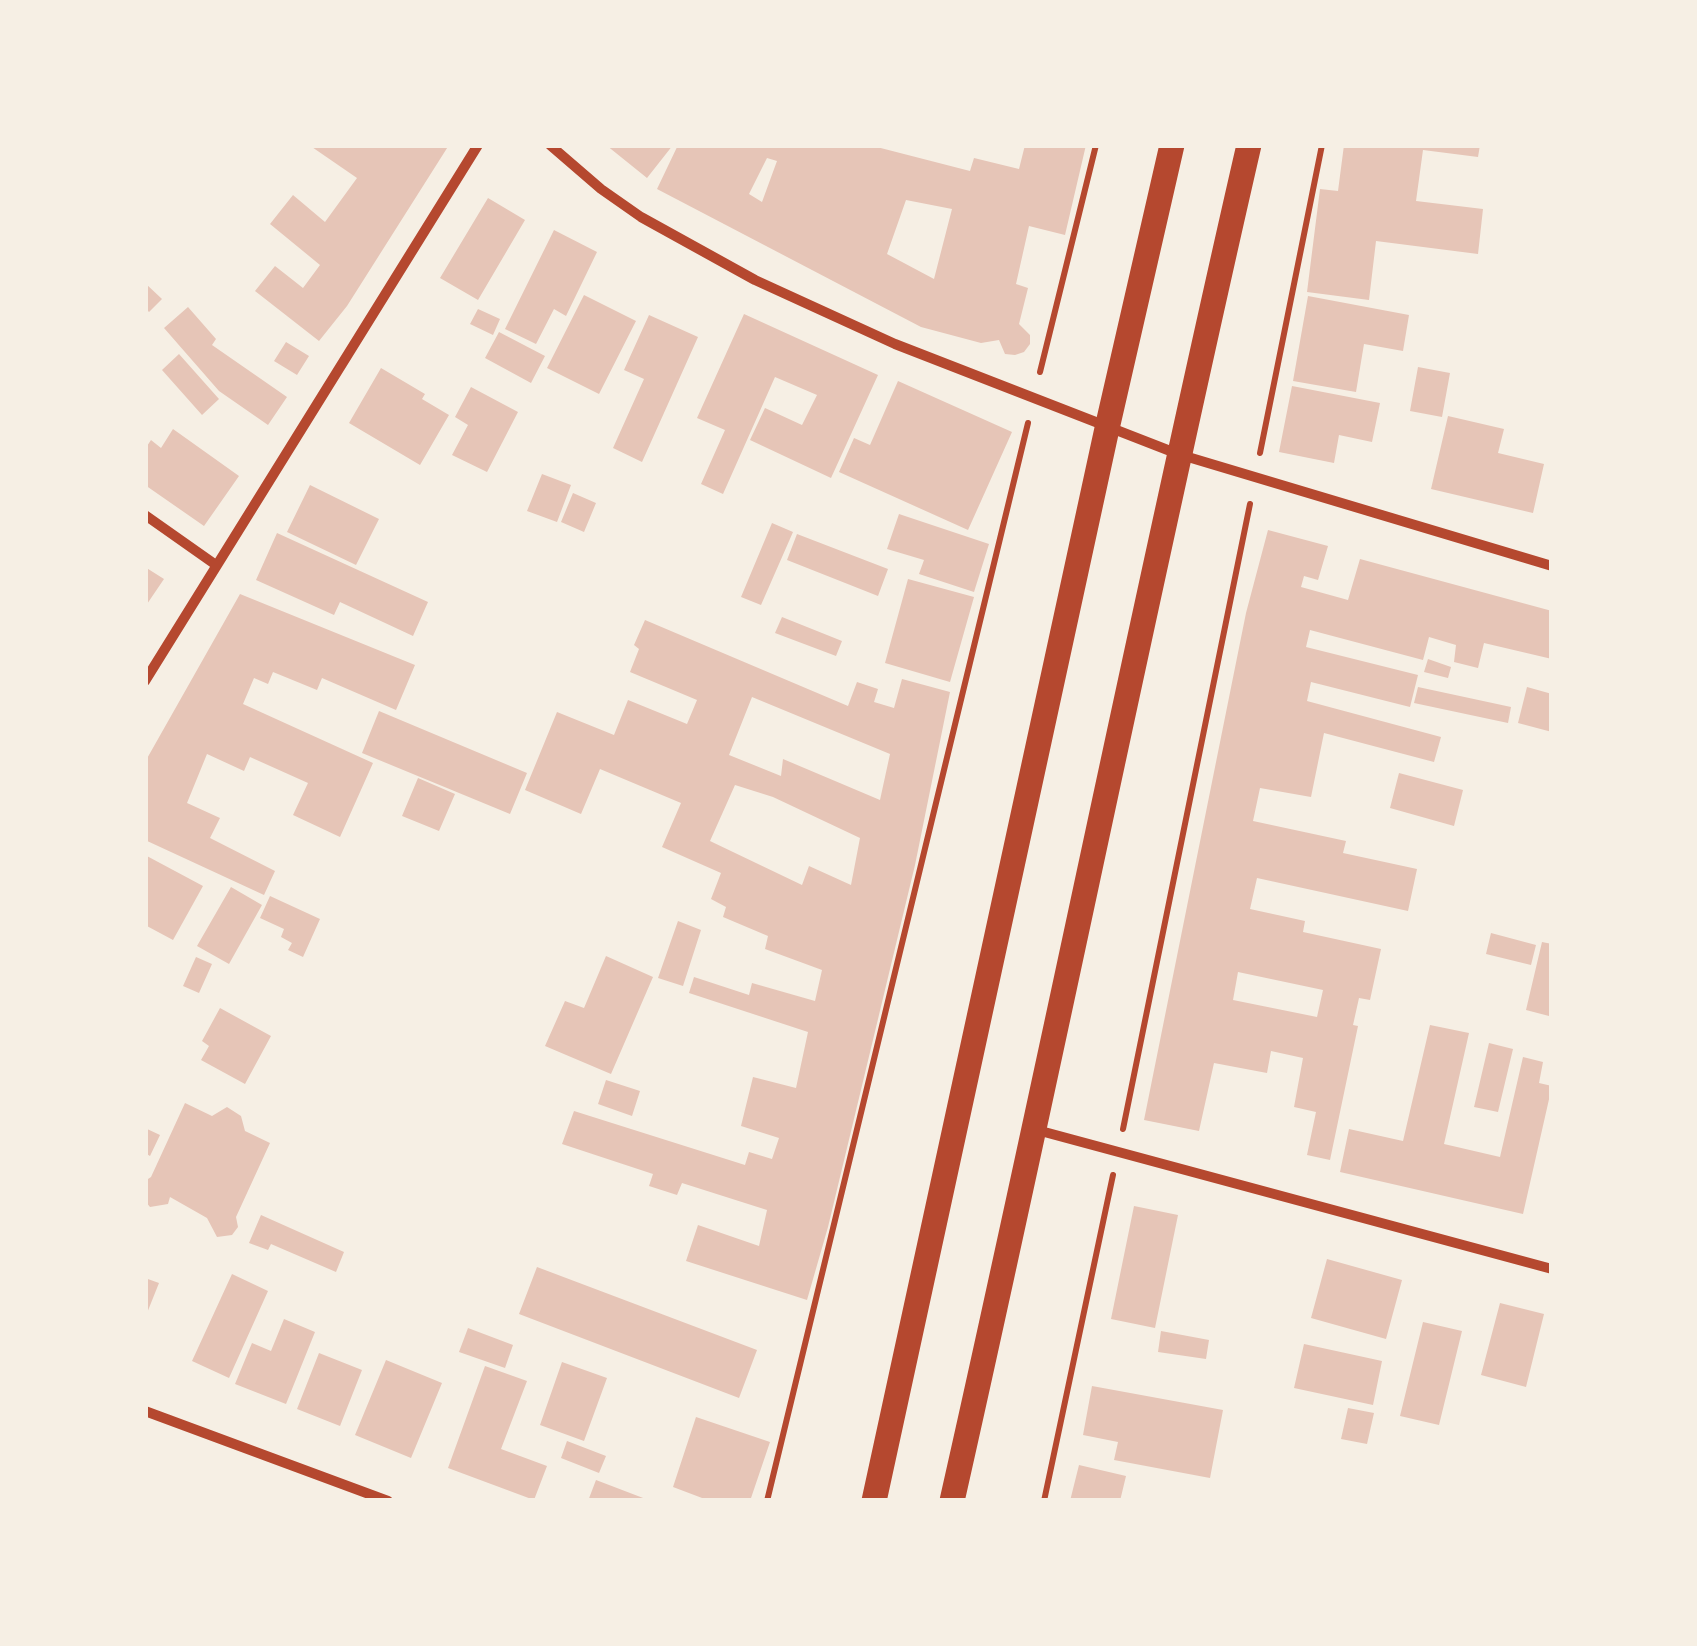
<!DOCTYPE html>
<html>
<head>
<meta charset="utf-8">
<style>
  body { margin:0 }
  #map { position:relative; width:1697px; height:1646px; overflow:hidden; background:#f6efe4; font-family:"Noto Serif",serif }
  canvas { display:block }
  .frame { position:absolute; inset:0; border:148px solid #f6efe4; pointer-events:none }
</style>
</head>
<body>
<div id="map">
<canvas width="1697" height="1646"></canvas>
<div class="frame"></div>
</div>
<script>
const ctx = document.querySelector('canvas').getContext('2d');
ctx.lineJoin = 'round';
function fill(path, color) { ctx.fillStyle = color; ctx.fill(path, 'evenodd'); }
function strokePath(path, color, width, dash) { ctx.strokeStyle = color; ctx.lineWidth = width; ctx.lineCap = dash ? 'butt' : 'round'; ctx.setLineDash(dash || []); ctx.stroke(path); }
fill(new Path2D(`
  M309,145H449L347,306L319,341L255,291L275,266L303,288L320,265L270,224L293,195L325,222L357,178Z
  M606,145H673L647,178Z
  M678,145H869L970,171L974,158L1019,169L1025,145H1086L1065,235L1029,226L1016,284L1028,288L1019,324L1030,335V344L1024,352L1015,355L1005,354L999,340L981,343L921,327L657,189ZM767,158L777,161L762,202L749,194ZM906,200L952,209L934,279L887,254Z
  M1344,145H1480L1478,157L1423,150L1416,201L1483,209L1478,254L1376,241L1369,300L1307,292L1320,189L1338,191Z
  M488,198L525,220L478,300L440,278Z
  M554,230L597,252L566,316L554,309L536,344L505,329Z
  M145,283L162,299L149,312L145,308Z
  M584,295L636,321L599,394L547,368Z
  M1308,296L1409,315L1403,351L1364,344L1356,392L1293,381Z
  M188,307L216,339L212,345L287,397L268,425L219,391L164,328Z
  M478,309L500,319L493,335L470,324Z
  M744,314L878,375L831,478L750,440L765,408L802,425L817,395L775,377L723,494L701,484L725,430L697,418Z
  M649,315L698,337L642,462L613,448L644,379L624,370Z
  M499,332L545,356L531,383L485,358Z
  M286,342L309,356L297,375L274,361Z
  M179,354L219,399L202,415L162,370Z
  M1418,367L1450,373L1442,417L1410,411Z
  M381,368L425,394L422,399L449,415L420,465L349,423Z
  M898,381L1012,432L968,530L839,472L854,438L870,445Z
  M1292,386L1380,403L1372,442L1339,435L1334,463L1279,452Z
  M471,387L518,412L487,472L452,455L468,425L455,417Z
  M1448,416L1504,429L1498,453L1544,464L1533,513L1431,489Z
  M173,429L239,476L204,526L145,485V449L151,440L161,448Z
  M542,474L571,485L557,522L527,511Z
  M310,485L379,519L356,565L287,532Z
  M573,493L596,503L584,532L561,522Z
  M899,514L989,544L974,592L919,574L924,560L887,549Z
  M772,523L793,532L761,605L741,597Z
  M1268,530L1328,546L1318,580L1304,576L1301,587L1348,600L1360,559L1552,611V659L1484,643L1478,668L1454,662L1456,645L1429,637L1423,660L1310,630L1306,647L1418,675L1410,707L1311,682L1307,701L1441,737L1434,762L1324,733L1311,797L1260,788L1253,821L1346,841L1343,853L1417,869L1408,911L1257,878L1250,909L1305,921L1303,932L1381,949L1370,1000L1359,998L1353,1025L1358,1026L1330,1160L1307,1155L1316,1112L1294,1107L1303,1058L1271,1051L1267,1073L1214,1063L1199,1131L1144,1120L1246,613ZM1238,972L1323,990L1317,1017L1233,1000Z
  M277,533L428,602L413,636L340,602L334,615L256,580Z
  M797,534L888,569L878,596L787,560Z
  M145,567L164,579L145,607Z
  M908,579L974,597L950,682L885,663Z
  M240,594L415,665L396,710L322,678L317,690L273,672L268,684L254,678L243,704L373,763L340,837L293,815L308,783L250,757L244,771L207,754L187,803L220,818L210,838L275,871L264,895L145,840V762Z
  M782,617L842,641L836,656L775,633Z
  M645,620L848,706L857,682L878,689L874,702L894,708L902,679L950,692L915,865L828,1227L807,1300L686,1261L698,1225L759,1246L767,1210L682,1183L677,1195L649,1186L653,1174L562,1144L574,1111L745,1165L749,1152L772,1159L779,1138L741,1126L753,1077L796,1088L808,1032L689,993L694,977L749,995L752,983L815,1001L822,970L765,949L768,936L723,917L726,907L711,899L721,873L662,847L681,803L600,769L581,814L525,790L557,712L614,735L628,700L687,724L697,700L630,672L639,649L634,645ZM752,697L890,754L880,800L783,759L781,776L729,755ZM735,785L773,797L860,838L851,885L809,866L802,885L710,841Z
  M1428,659L1451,667L1448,678L1424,672Z
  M1418,687L1511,707L1508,723L1414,703Z
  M1527,687L1552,694V732L1518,723Z
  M379,711L527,773L510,814L362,753Z
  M1399,773L1463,790L1454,826L1390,808Z
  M418,778L455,794L439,831L402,816Z
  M145,855L203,886L173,940L145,925Z
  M231,887L262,905L229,964L197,946Z
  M270,896L320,919L303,957L288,950L292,943L281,937L284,929L260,918Z
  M678,921L701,930L683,986L658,978Z
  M1491,933L1536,945L1531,965L1486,954Z
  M1542,942L1552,944L1549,1016L1526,1010Z
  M606,956L653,977L611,1074L545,1046L565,1001L584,1008Z
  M196,957L212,964L199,993L183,986Z
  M220,1008L271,1036L245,1084L201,1060L209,1046L202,1041Z
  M1430,1025L1469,1033L1444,1144L1500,1157L1523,1057L1543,1062L1539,1083L1552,1086L1523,1214L1340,1172L1349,1129L1403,1141Z
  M1489,1043L1513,1049L1498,1112L1474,1107Z
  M606,1080L640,1091L632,1116L598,1104Z
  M185,1103L212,1116L227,1107L241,1116L245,1131L270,1143L236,1217L238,1227L232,1235L217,1237L207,1218L170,1197L168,1204L150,1207L145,1201V1181L151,1177Z
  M145,1128L160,1135L150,1156L145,1153Z
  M1134,1206L1178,1215L1155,1328L1111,1319Z
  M261,1215L344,1252L336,1272L271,1244L268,1250L249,1243Z
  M1327,1259L1402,1280L1386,1339L1311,1318Z
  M537,1267L757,1350L739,1398L519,1314Z
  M232,1274L268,1291L229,1378L192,1361Z
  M145,1278L159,1283L145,1318Z
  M1500,1303L1544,1314L1526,1387L1481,1375Z
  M284,1319L315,1332L286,1404L235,1384L252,1343L271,1351Z
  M1423,1322L1462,1331L1439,1425L1400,1416Z
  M468,1328L513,1345L505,1368L459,1352Z
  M1161,1331L1209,1340L1206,1359L1158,1352Z
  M1304,1344L1382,1361L1373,1405L1294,1388Z
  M319,1353L362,1370L340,1426L297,1409Z
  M386,1360L442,1383L411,1458L355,1435Z
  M562,1362L607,1378L584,1441L540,1425Z
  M485,1366L527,1381L501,1449L547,1466L534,1500L448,1468Z
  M1092,1386L1223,1410L1210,1478L1114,1460L1118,1442L1083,1435Z
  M1348,1408L1374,1413L1367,1444L1341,1439Z
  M696,1417L770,1442L750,1501H710L673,1487Z
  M567,1441L606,1456L599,1473L561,1458Z
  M1079,1465L1126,1476L1120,1501H1070Z
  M596,1480L651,1501H588Z`), '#e6c5b7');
strokePath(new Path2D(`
  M1040,372L1096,145
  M1260,453L1322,145
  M1123,1129L1250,504
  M767,1501L1028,423
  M1044,1501L1113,1175`), '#b5482f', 6);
strokePath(new Path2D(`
  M550,145L601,189L641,217L755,280L895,344L1178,454L1552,566
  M145,515L216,565
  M145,681L478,145
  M1037,1130L1552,1269
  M145,1411L388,1501`), '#b5482f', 10);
strokePath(new Path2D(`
  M874,1501L1108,424L1172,145
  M952,1501C1054,1050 1145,596 1249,145`), '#b5482f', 25);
</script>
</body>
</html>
